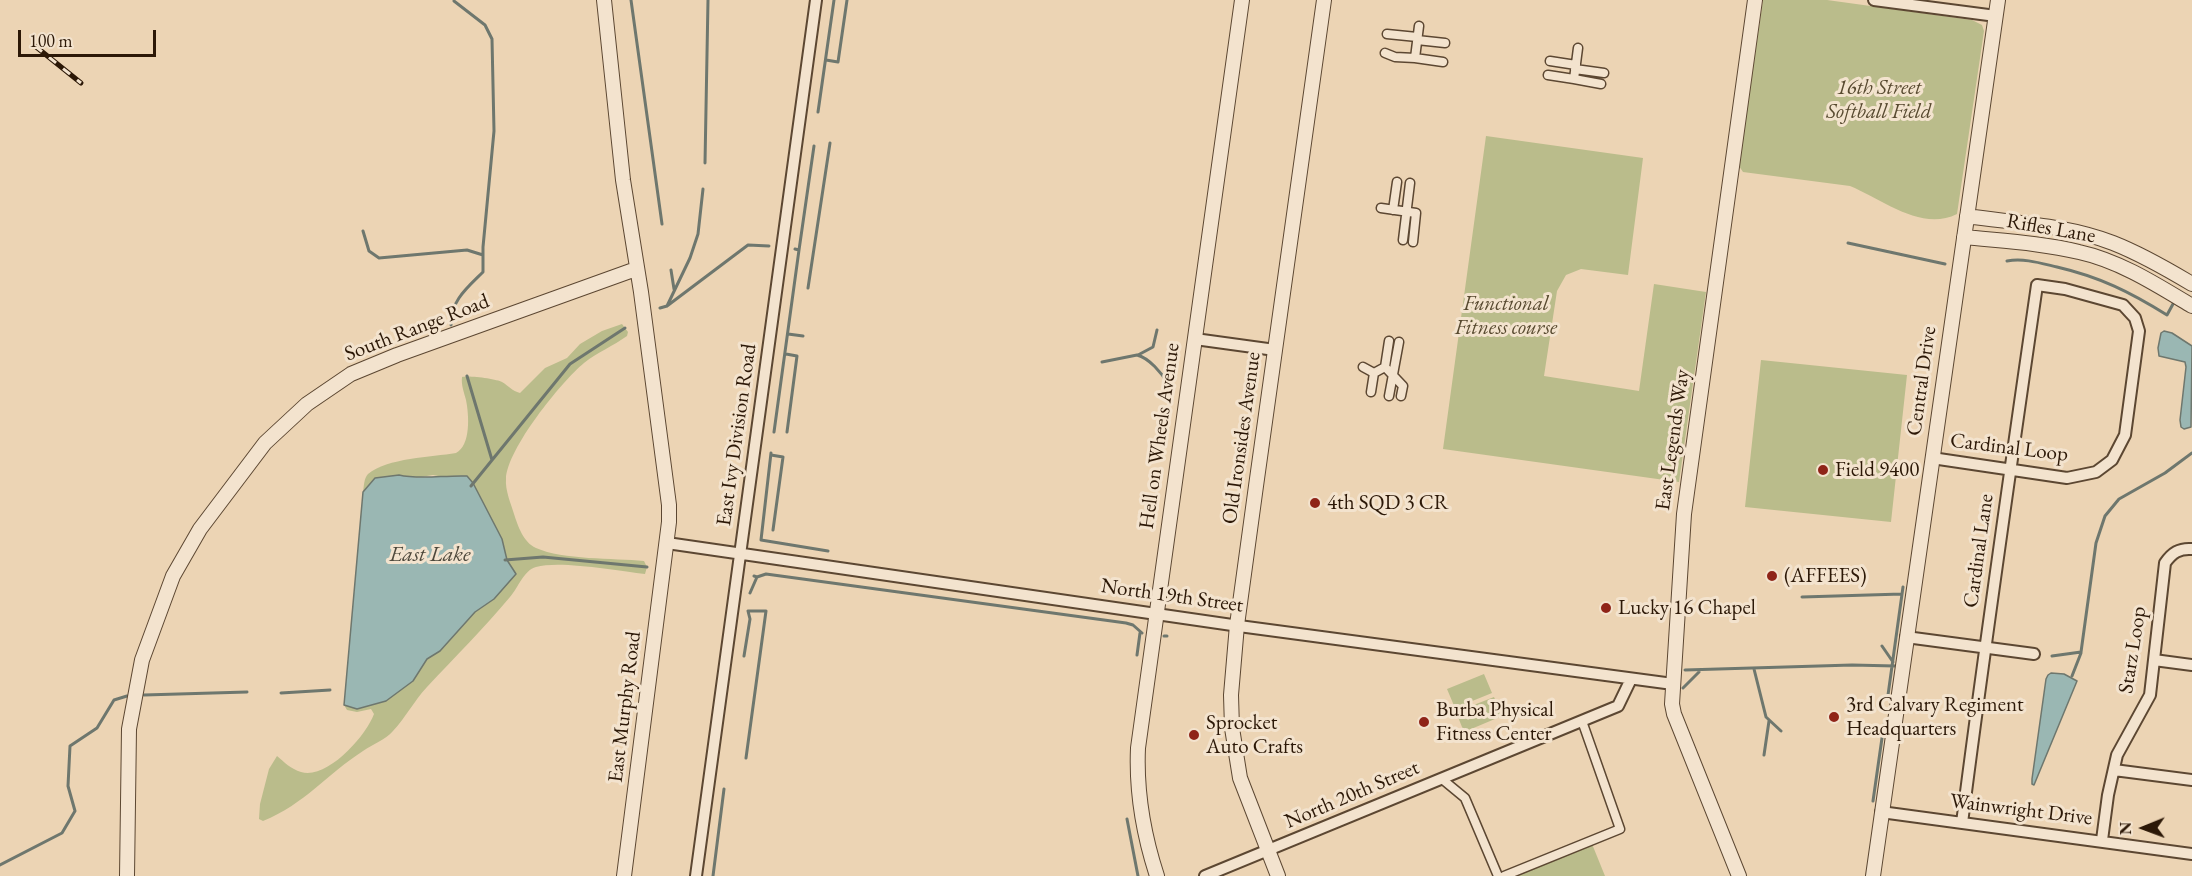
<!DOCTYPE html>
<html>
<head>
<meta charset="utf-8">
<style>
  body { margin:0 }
  #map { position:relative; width:2192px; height:876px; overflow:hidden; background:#ecd4b4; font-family:"EB Garamond",serif }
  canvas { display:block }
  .north { position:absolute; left:2114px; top:798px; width:60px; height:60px; -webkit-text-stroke:4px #f3e3ce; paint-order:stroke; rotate:269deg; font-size:16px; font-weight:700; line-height:24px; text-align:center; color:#2c1807 }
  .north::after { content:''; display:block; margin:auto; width:21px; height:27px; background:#2c1807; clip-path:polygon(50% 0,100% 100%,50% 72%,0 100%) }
  .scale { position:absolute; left:18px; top:30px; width:138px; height:27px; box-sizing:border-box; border:3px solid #2c1807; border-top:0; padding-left:8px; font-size:18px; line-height:21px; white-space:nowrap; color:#2c1807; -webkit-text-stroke:4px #f3e3ce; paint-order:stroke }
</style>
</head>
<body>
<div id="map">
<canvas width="2192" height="876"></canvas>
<div class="north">N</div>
<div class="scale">100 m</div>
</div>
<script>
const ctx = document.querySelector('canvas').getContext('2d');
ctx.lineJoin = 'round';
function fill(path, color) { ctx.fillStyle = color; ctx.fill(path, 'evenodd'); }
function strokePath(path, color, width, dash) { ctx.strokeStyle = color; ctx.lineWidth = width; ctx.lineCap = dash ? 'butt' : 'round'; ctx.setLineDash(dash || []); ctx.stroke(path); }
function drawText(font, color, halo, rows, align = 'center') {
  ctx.font = font + ' "EB Garamond",serif'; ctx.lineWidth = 6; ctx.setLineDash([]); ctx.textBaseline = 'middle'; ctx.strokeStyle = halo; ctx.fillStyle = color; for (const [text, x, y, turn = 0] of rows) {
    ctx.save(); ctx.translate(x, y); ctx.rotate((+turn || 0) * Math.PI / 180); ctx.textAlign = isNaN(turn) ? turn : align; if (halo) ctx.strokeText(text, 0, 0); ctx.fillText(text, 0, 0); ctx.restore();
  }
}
fill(new Path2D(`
  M1763,0H1827L1972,20L1982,25L1984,31L1957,214C1921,232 1882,199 1850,186L1743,172L1739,166Z
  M1486,136L1643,158L1628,275L1581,269L1566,275L1557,291L1544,376L1639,391L1654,284L1706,292L1679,482L1443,449Z
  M622,324L628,332L627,336C613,346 598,352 584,363C561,382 507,449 506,479C505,490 511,504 514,514C518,526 523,542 536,548C563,560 613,558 644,561L647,567L645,574C618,571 560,560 536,567C524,570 518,588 510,597C484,628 455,657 427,687C414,701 406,717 393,731C385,740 373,744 363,751C327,774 305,804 263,821L259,819L260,804L269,769L277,756C284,762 291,769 301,772C327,780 366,736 374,714L371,709L357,712L347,710L344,705L357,709L413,681L427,659L440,651L475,612L494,599L507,560L502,539L473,483L433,475L414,478L399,475L375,478L363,492C364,486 364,478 368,474C387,458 432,457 456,453C471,445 469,415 466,400C464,392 461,385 462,377C468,375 497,379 502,382C509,386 512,391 520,393L545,368L567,358L580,344L602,331Z
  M1761,360L1907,375L1891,522L1745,507Z
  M1484,674L1492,693L1455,708L1447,689Z
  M1494,697L1502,716L1464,732L1456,712Z
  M1592,844L1605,876H1513Z`), '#babc8b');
const water = new Path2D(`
  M2164,331L2172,333L2192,346L2191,427L2184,429L2181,427L2180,420L2186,367L2185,362L2159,356L2158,348L2161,333Z
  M399,475C420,480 444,475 467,476L473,483L502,539L507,560L516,574L494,599L475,612L440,651L427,659L413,681L386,701L357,709L344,705L363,492L375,478Z
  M2051,673L2064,674L2077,681L2034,785L2032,784V779L2046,679L2048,675Z`);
fill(water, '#9ab7b3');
strokePath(water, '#6e776e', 1.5);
strokePath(new Path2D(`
  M631,0L662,224
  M826,60L838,62L847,0
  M818,112L834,0
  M705,163L708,0
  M363,231L369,251L379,258L467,250L483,255
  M1848,243L1945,264
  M799,250L814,146
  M2007,261C2024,258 2040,263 2057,267C2100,277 2130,292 2167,315L2173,304
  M671,270L674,289
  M808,288L830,143
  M667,306L690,258L698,234L703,189
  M660,308L667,306L748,245L769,246
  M451,325C450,301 468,287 483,272V247L494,131L492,39L485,25L454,1
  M788,334L803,336
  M786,354L797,356L787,432
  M1138,355L1153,347L1157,330
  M1102,362L1137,355C1149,358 1162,373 1168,384
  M467,376L492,460
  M774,432L799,250L795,249
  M771,453L761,540L828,551
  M771,455L783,457L773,530
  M471,486L570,364L625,328
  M505,560L543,557L647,567
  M757,577L766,574L1126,623L1133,625L1142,633
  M1108,590L1134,593
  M750,593L757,577L754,576
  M1802,597L1902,594
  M1164,636H1167
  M1882,646L1893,662
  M1137,655L1140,633
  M744,656L750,619L748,611
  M2052,656L2081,652L2096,543L2105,516L2119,499L2165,473L2192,453
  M1754,669L1766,717L1781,731
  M1685,670L1852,665L1895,666
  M2072,676L2081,653
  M1683,688L1699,672
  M281,693L330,690
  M144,695L247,692
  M1888,695L1903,587
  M1764,755L1769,721
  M746,758L766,611H748
  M1873,801L1884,724
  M1127,819L1138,876
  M0,865L62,833L75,811L68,786L70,746L97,728L114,700L127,696
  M713,876L724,789`), '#6e776e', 3);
const pedestrian = new Path2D(`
  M1419,26L1415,58L1443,62
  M1387,34L1417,37
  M1417,40L1445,43
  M1385,53L1395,57L1415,58
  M1550,61L1576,65
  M1575,69L1604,73
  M1548,75L1574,79L1578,48
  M1574,79L1601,84
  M1381,208L1416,213L1413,242
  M1393,210L1397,182
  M1403,240L1410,183
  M1363,367L1374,373L1385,367L1403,386L1401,396
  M1385,367L1389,341
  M1371,392L1374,373
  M1389,396L1399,342
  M1442,779L1465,798L1498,876
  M1504,876L1620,829L1582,721`);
const minor = new Path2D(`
  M1874,0L1996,16
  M1195,339L1275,350
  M1932,458L2067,478L2096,472L2112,460L2125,435L2139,331L2135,318L2123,305L2065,289L2037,285C2011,464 1985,643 1962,823
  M667,543L1239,626L1673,684
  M1906,637L2034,654
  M2154,660L2192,665
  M2114,770L2192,780
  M1881,812L2192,854
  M2102,840L2108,795L2117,755L2150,695L2165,563C2172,553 2179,548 2192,549
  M696,876L816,0
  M1205,876L1618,706L1631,679`);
const tertiary = new Path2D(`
  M604,0L623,180L641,292L669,505V522L624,876
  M1967,216C2015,223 2067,225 2113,243C2141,254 2167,269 2192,284
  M1964,237C2002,241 2042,243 2079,252C2120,261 2157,285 2192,306
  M127,876L129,729L142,660L173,576L200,529L265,443L307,404L351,374L397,355L636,269
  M1157,876C1143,833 1136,793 1138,748L1242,0
  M1278,876L1240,778L1232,728L1231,695L1237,625L1256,486L1324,0
  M1739,876L1674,714L1672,704L1684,514L1755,0
  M1873,876L1998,0`);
strokePath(pedestrian, '#5c4732', 11);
strokePath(minor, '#5c4732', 14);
strokePath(tertiary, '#5c4732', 16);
strokePath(pedestrian, '#f3e3ce', 8);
strokePath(minor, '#f3e3ce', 10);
strokePath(tertiary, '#f3e3ce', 14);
const rail = new Path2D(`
  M35,46L81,83`);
strokePath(rail, '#2c1807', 5);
strokePath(rail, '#f3e3ce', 3, [9]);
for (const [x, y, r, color] of [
  [1823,470,6,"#8f2418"],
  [1315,503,6,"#8f2418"],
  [1772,576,6,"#8f2418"],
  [1606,608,6,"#8f2418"],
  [1834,717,6,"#8f2418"],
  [1424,722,6,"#8f2418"],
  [1194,735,6,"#8f2418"]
]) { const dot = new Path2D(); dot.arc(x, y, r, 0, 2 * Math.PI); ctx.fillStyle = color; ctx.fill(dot); strokePath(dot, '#f3e3ce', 2); }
drawText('italic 21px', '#57492f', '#f3e3ce', [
  ["16th Street",1879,88],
  ["Softball Field",1879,112],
  ["Functional",1506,304],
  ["Fitness course",1506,328]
]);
drawText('21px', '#2c1807', '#f3e3ce', [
  ["Rifles Lane",2051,229,10],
  ["South Range Road",417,328,-21],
  ["Central Drive",1922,381,-82],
  ["East Ivy Division Road",737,435,-82],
  ["Hell on Wheels Avenue",1160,436,-82],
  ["Old Ironsides Avenue",1242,438,-82],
  ["East Legends Way",1673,440,-82],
  ["Cardinal Loop",2009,448,7],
  ["Cardinal Lane",1979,551,-82],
  ["North 19th Street",1172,596,8],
  ["Starz Loop",2133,650,-81],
  ["East Murphy Road",625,707,-83],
  ["North 20th Street",1352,795,-23],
  ["Wainwright Drive",2021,810,7]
]);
drawText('21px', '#2c1807', '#f3e3ce', [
  ["Field 9400",1835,470],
  ["4th SQD 3 CR",1327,503],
  ["(AFFEES)",1784,576],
  ["Lucky 16 Chapel",1618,608],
  ["3rd Calvary Regiment",1846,705],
  ["Headquarters",1846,729],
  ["Burba Physical",1436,710],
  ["Fitness Center",1436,734],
  ["Sprocket",1206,723],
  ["Auto Crafts",1206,747]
], 'left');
drawText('italic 22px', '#4d483b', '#f3e3ce', [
  ["East Lake",430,555]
]);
</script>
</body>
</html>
